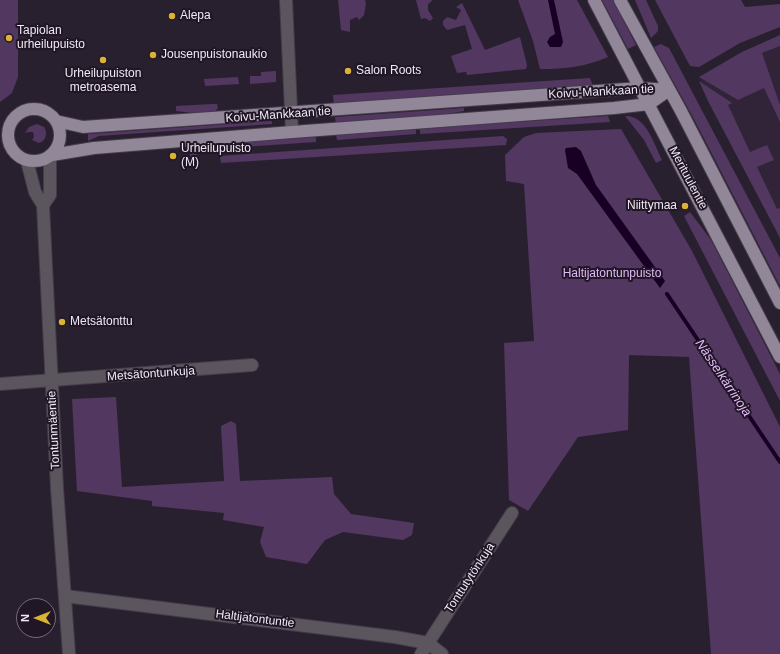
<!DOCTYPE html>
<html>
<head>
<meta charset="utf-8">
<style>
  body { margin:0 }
  #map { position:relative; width:780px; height:654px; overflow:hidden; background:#29202f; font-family:Helvetica,sans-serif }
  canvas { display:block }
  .north { position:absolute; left:16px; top:598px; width:40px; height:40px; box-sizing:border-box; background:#201625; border:1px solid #736a77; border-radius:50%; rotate:270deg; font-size:11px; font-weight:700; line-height:16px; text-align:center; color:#efe8f3 }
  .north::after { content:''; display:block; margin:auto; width:14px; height:18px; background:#dcb233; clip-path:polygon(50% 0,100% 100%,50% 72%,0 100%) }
</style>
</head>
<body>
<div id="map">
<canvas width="780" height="654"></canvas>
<div class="north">N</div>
</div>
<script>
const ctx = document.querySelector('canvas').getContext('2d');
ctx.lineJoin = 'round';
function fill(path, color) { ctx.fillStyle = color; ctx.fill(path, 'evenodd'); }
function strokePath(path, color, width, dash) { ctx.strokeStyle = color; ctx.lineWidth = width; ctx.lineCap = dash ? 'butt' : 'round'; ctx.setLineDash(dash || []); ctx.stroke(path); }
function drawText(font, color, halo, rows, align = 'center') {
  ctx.font = font + ' Helvetica,sans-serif'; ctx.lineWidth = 4; ctx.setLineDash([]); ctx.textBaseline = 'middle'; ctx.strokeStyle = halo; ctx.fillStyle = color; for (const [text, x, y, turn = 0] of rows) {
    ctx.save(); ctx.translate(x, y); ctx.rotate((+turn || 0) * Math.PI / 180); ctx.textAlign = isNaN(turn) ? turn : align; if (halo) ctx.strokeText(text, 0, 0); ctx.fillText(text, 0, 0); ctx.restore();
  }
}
fill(new Path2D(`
  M780,36V223L699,77Z`), '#312338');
fill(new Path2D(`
  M0,0H18V77L12,93L0,102Z
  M338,0H365L366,4L364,15L359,20L357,17L350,20V32L341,30Z
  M416,0H433L428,4V10L433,18L430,21L425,18L421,19Z
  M518,0H577L608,57C585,67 565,69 540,69L533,41Z
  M602,0H613L636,45L628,49Z
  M635,0H646L658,26V31L651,38Z
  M655,0H741L745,7L780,4V27L740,43L699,67L690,66Z
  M462,3L485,50L520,37L527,65L526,69L467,75L466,72L457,73L451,56L472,49L465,25L447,30L443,25V21L447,17L456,20L461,10L456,7Z
  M780,35V46L762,53L780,105V122L764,88L738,100L699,77L742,52Z
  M661,44L669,48L780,258V286L695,121L654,47Z
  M276,71V82L250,84V76H261V72Z
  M238,77L239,84L205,86L204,79Z
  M590,78L593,86L334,106L333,95Z
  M699,81L732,103L728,105L750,152L767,145L774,160L757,167L777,209L780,208V238L708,101Z
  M212,104H217L218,108L212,115L176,111V106Z
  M464,108V111L431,117L336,124L335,117Z
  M608,116L610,122L420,134V128Z
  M625,116C646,115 654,144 662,160L656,163L644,140Z
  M272,121V124L99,136L88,141V134Z
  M37,124L44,127C48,133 46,141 39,143L32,140L34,137L33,132H28L25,133L29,127Z
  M416,129V134L337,140L336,135Z
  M621,129L692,251L780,427V654H711L689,357L629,355L628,430L578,437L528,511L509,500L504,343L534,341L524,184L506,181L505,155L524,137L536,133Z
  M316,136V142L213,149L190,157V150L213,144Z
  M503,136L507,139L506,145L221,163L220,156Z
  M690,212L711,240L780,374V401L684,216Z
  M116,397L122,487L224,481L221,426L231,421L236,424L240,481L332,477L334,494L351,514L414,523L412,535L403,540L343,532L325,540L307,564L266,557L260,542L264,527L223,520L224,513L152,506V501L77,491L72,399Z`), '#523761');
fill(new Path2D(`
  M548,0H554L563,42L561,47H550L547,42L550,37L555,34Z
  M576,147L581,151L596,185L665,281L660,288L577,174L568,168L565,150L566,148Z`), '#180025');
strokePath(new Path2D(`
  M667,294L780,462`), '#180025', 4);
const minor = new Path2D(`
  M286,0L292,132
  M0,384L252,365
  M65,596L395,637L428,643L442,654
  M421,654L512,513`);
const tertiary = new Path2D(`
  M27,161L35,192L43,205L57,488L69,654
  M43,205L50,195V156`);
const primary = new Path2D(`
  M594,0L780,357
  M620,0L681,111L780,303
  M8 135a26 26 0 1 1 52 0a26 26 0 1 1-52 0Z
  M56,121L83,127L640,88L669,90
  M52,155L94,148L292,132L614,108L649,104L669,90`);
strokePath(minor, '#453c4a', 14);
strokePath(tertiary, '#453c4a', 14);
strokePath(primary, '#453c4a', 14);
strokePath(minor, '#5b565e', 12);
strokePath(tertiary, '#5b565e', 12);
strokePath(primary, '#928798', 12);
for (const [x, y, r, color] of [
  [172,16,4,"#dcb233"],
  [9,38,4,"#dcb233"],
  [153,55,4,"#dcb233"],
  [103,60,4,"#dcb233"],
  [348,71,4,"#dcb233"],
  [173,156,4,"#dcb233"],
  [685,206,4,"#dcb233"],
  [62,322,4,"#dcb233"]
]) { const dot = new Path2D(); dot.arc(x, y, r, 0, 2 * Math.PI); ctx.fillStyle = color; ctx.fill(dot); strokePath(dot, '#201625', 1.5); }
drawText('12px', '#efe8f3', '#201625', [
  ["Alepa",180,16],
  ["Tapiolan",17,31],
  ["urheilupuisto",17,45],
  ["Jousenpuistonaukio",161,55],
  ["Salon Roots",356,71],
  ["Urheilupuiston",103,74,"center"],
  ["metroasema",103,88,"center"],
  ["Urheilupuisto",181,149],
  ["(M)",181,163],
  ["Niittymaa",677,206,"right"],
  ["Metsätonttu",70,322]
], 'left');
drawText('12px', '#efe8f3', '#201625', [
  ["Koivu-Mankkaan tie",601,92,-3],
  ["Koivu-Mankkaan tie",278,115,-4],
  ["Merituulentie",688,178,62],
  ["Metsätontunkuja",151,374,-4],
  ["Tontunmäentie",54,430,-93],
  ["Tonttutytönkuja",470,578,-57],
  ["Haltijatontuntie",255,619,7]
]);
drawText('12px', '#e2b9f9', '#201625', [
  ["Haltijatontunpuisto",612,274]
]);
drawText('italic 13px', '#e6bdfd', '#201625', [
  ["Nässelkärrinoja",723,378,56]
]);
</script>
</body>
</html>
